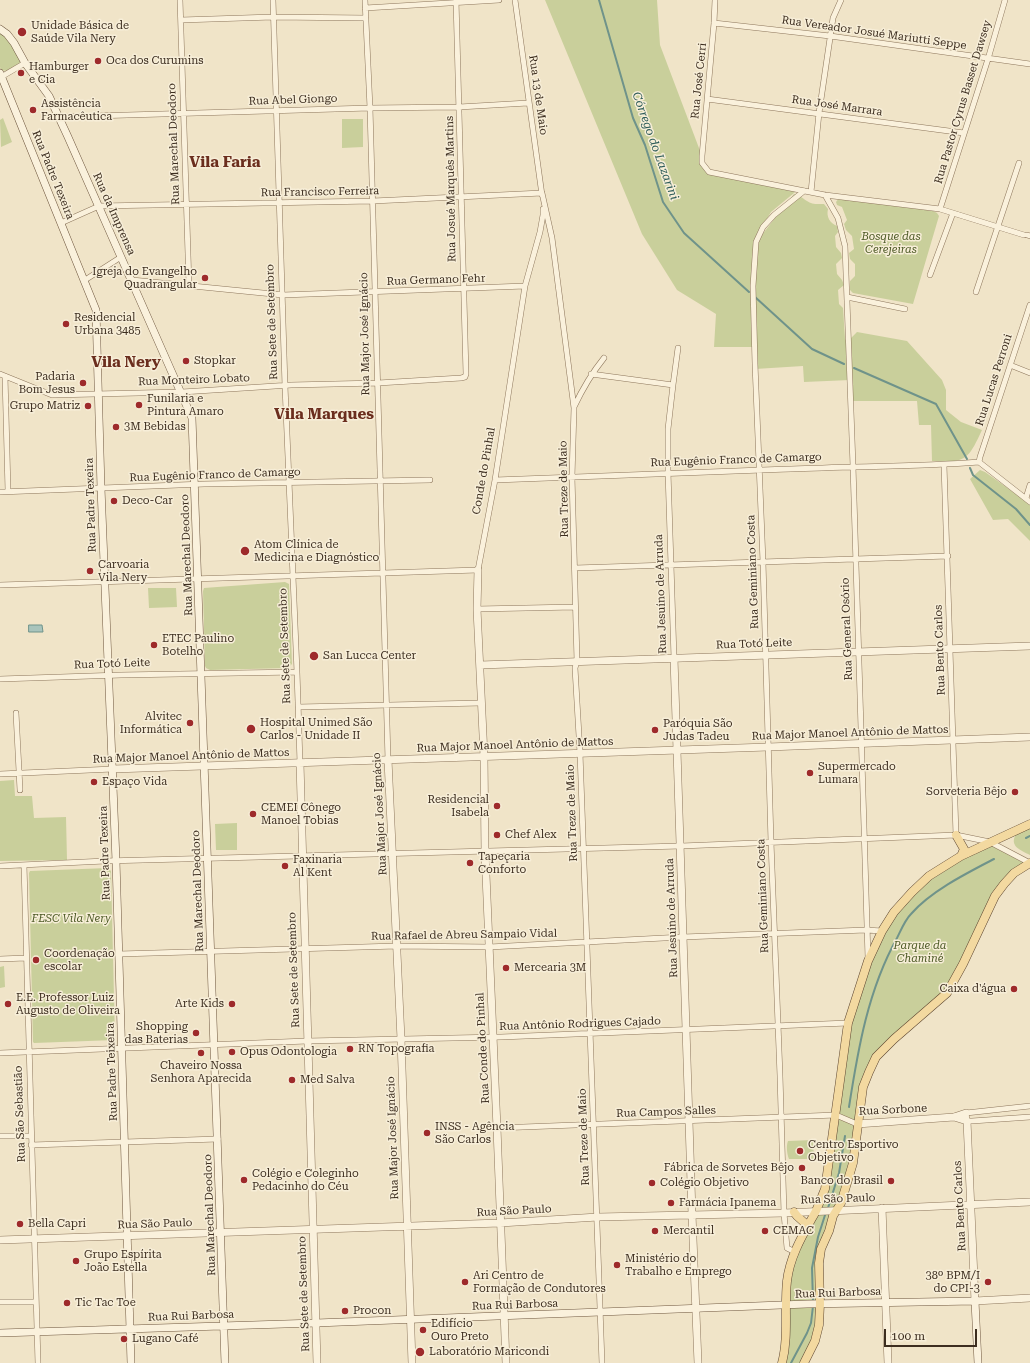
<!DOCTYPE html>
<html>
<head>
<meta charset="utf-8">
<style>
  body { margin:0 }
  #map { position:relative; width:1030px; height:1363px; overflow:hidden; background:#f0e4c8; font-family:"Roboto Serif",serif }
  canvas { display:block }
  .scale { position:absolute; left:884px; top:1329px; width:93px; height:18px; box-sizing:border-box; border:2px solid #3d2e20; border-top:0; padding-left:5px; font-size:12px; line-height:14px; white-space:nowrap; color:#3d2e20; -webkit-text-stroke:3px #f7eed8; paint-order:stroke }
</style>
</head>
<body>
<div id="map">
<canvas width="1030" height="1363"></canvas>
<div class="scale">100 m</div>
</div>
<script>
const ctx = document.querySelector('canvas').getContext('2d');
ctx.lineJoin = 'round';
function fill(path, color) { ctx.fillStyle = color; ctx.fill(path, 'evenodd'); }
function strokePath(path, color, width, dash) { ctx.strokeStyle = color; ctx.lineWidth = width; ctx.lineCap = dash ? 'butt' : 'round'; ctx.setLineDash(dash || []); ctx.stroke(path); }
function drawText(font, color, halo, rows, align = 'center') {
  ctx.font = font + ' "Roboto Serif",serif'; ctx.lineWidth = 3; ctx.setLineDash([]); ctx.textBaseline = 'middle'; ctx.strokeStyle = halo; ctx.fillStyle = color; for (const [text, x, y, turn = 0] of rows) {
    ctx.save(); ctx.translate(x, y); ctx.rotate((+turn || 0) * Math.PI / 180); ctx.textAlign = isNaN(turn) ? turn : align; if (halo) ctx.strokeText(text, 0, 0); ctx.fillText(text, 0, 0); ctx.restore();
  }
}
fill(new Path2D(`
  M545,0H657L660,45L702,156L709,172L800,188L771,212L755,239L757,241L794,194C800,195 802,198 807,201C812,205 818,204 824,204L828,209C826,217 830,223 837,226L838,232L835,236L836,247L841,253L842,258L836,264L837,274L842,280L844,285L838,290L839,304L843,308L845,339L848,343L850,380L804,382L803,366L755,369L754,347H714L716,314L677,290L642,234Z
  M0,31L5,34L23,62C17,66 9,73 1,70L0,67Z
  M3,118L12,142L1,147L0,120Z
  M363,119V147L342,148V119Z
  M839,198L933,211L937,213L939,216L913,304L853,293L850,290V281L855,276V264L850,259L849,253L854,249L852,236L846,230L844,224L847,220L842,207L837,205L836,202Z
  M857,332L907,341L942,380L946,390V410L961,422L982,430C968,460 966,463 932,461L931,425H919L917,401H852L850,339Z
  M980,470L985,472L1030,504V541L1008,519L993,520L970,479Z
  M285,582L289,584L292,664L288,668L210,670L206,668L205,666L203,591L204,588Z
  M148,588H176L177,607L149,608Z
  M14,780L15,796H32L34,818L66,817L67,860L0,861V781Z
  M237,823V850H216L215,824Z
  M1030,828V855C1020,850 1009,846 1016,834Z
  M990,842L1030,863L1004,884L947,993L894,1039L869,1072L853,1163L821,1250L819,1325L804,1363H782L787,1281L825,1189L848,1023L882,931L912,892Z
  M108,868L111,871L115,1040L34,1043L33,1042L29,873L30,871Z
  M4,966L5,987L0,988V967Z
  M813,1140L814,1159H789C787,1154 786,1146 788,1141Z`), '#c9cf9b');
const water = new Path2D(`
  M29,625H42L43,632H29Z`);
fill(water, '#a9c4bc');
strokePath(water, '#6f938a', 1);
strokePath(new Path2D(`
  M599,0L633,118L645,145L663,202L684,233L749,292
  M755,297L812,349L844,364
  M854,368L936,404L967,459
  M970,468L973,475L1016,509L1030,525
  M1026,838L1030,836
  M849,1107C858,1049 868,990 897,938C901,930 905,920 911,914C931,891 967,873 994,859
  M828,1208L839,1173L845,1136
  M813,1302L812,1268L818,1237L826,1212
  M791,1363L807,1333L811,1323L813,1306`), '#6f938a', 2);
const minor = new Path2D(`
  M180,0L189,286
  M273,0L285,386L297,672L300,763
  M365,0L370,108L388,760
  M515,0L542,195
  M715,0L714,23L702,156V163L709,172L825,195L940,209L1024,235
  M365,8L499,0
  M181,20L273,17L366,18
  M714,23L830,36L1030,64
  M1,77L25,63
  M707,99L964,133
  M58,117L370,108L459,107L528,103
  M811,192L819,113L833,18L841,0
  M542,193L552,238L574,408L572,477L577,661L575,668L580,753L602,1363
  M825,195L838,218L845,246L853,466L868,958
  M940,209L988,59L1005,0
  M61,223L99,206L373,201L542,193
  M1027,235L1030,236
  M930,275L953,213
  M85,280L121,257
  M132,280L283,295L525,286
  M976,292L1019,163
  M847,297L905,309
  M1010,365L1030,373
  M0,374L52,395L182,392L291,385L378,383L461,378L465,377L466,374L456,0
  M591,374L673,385
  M5,376L8,491
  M574,407C583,388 591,374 604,358
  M979,462L980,457L1030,305
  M979,462L1030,502
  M944,465L956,835
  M495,480C593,476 692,472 791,469C854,466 916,467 979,462
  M0,492L204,484L430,480
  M1026,498L1030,485
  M575,568L948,556
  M0,585L478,570L495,480L525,286L540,232L543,215V209
  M477,609L575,607
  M674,658L668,472V429L673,385L678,348
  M0,679L121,675L297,672
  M298,707L481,703
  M16,713L20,790
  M0,774L113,769
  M24,865L38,1363
  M0,866L105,861L681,846L956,835L990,842L1030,863
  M119,954L397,946L489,947L683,937L866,930L882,931
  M0,959L26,958
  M0,1053L307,1041L501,1037L848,1023
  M1030,1106L966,1113L967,1121H972L1030,1117
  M497,1128L836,1115L857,1124
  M0,1136H31
  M31,1145L218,1139
  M795,1249L793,1251L787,1248L784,1213L780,1076L771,842L763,562L755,364L753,286L756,242L763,227L774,215L804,191
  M0,1302H36`);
const tertiary = new Path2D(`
  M478,570L477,609L484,756L485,852L497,1128L506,1363
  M674,658L692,1214L698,1363
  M480,665L1030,646
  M388,760L401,1039L412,1363
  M300,763L317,1363
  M113,769L768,747L1030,737
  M954,1117L967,1121L975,1301L1030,1298
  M857,1124L954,1117L966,1113
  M882,1208L888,1363
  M0,1240L500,1223L598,1217L784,1213L1030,1202`);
const secondary = new Path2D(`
  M0,29L7,34L14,43L25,63L49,96L68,137L192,418L225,1363
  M0,73L96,310L101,488L116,861L131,1363
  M0,1333L316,1323L807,1304L975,1301L978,1363`);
const primary = new Path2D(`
  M956,835L964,849L961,856
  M794,1212L797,1216L806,1224L807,1227
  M782,1363C789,1336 784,1308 787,1281C790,1255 804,1233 816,1211C819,1204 822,1196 825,1189L848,1023L868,961L882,931L894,912L912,892L929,876L961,856L1030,824
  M804,1363L815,1341L819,1325L820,1304L819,1263L821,1249L829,1231L833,1216L841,1203L853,1163L863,1087L869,1072L876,1057L894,1039L947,993L963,964L995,896L1004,884L1014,873L1030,863`);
strokePath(minor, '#8d765c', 6);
strokePath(tertiary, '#8d765c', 8);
strokePath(secondary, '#6f573f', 8);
strokePath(primary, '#5b4430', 9);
strokePath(minor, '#faf1dc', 5);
strokePath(tertiary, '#faf1dc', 7);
strokePath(secondary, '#faf1dc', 7);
strokePath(primary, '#f3d9a0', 8);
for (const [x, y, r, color] of [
  [22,32,5,"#9e2a2b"],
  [98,61,4,"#9e2a2b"],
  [21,73,4,"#9e2a2b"],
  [33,110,4,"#9e2a2b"],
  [205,278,4,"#9e2a2b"],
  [66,324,4,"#9e2a2b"],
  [186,361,4,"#9e2a2b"],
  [83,383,4,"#9e2a2b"],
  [139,405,4,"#9e2a2b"],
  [88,406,4,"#9e2a2b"],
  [116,427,4,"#9e2a2b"],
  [114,501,4,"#9e2a2b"],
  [245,551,5,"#9e2a2b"],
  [90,571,4,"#9e2a2b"],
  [154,645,4,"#9e2a2b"],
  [314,656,5,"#9e2a2b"],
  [190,723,4,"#9e2a2b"],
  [251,729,5,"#9e2a2b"],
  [655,730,4,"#9e2a2b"],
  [810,773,4,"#9e2a2b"],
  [94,782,4,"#9e2a2b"],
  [1015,792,4,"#9e2a2b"],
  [497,806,4,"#9e2a2b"],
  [253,814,4,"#9e2a2b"],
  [497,835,4,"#9e2a2b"],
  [470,863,4,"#9e2a2b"],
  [285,866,4,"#9e2a2b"],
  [36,960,4,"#9e2a2b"],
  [506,968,4,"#9e2a2b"],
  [1014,989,4,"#9e2a2b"],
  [8,1004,4,"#9e2a2b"],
  [232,1004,4,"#9e2a2b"],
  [196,1033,4,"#9e2a2b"],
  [350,1049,4,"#9e2a2b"],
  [232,1052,4,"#9e2a2b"],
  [201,1053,4,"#9e2a2b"],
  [292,1080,4,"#9e2a2b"],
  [427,1133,4,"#9e2a2b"],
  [800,1151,4,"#9e2a2b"],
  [802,1168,4,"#9e2a2b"],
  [244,1180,4,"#9e2a2b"],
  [891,1181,4,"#9e2a2b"],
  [652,1183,4,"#9e2a2b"],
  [671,1203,4,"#9e2a2b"],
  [20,1224,4,"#9e2a2b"],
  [655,1231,4,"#9e2a2b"],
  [765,1231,4,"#9e2a2b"],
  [76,1261,4,"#9e2a2b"],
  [617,1265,4,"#9e2a2b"],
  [465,1282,4,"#9e2a2b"],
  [988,1282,4,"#9e2a2b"],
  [67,1303,4,"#9e2a2b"],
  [345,1311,4,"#9e2a2b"],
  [423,1330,4,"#9e2a2b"],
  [124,1339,4,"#9e2a2b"],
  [420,1352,5,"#9e2a2b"]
]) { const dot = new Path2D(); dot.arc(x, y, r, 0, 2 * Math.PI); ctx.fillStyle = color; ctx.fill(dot); strokePath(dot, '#f7eed8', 1.5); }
drawText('11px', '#3d2e20', '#f7eed8', [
  ["Unidade Básica de",31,26],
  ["Saúde Vila Nery",31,39],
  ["Oca dos Curumins",106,61],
  ["Hamburger",29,67],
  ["e Cia",29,80],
  ["Assistência",41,104],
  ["Farmacêutica",41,117],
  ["Igreja do Evangelho",197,272,"right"],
  ["Quadrangular",197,285,"right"],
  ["Residencial",74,318],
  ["Urbana 3485",74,331],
  ["Stopkar",194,361],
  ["Padaria",75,377,"right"],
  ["Bom Jesus",75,390,"right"],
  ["Funilaria e",147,399],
  ["Pintura Amaro",147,412],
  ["Grupo Matriz",80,406,"right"],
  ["3M Bebidas",124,427],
  ["Deco-Car",122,501],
  ["Atom Clínica de",254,545],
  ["Medicina e Diagnóstico",254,558],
  ["Carvoaria",98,565],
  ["Vila Nery",98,578],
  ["ETEC Paulino",162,639],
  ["Botelho",162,652],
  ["San Lucca Center",323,656],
  ["Alvitec",182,717,"right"],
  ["Informática",182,730,"right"],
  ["Hospital Unimed São",260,723],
  ["Carlos - Unidade II",260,736],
  ["Paróquia São",663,724],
  ["Judas Tadeu",663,737],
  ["Supermercado",818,767],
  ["Lumara",818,780],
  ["Espaço Vida",102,782],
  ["Sorveteria Bêjo",1007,792,"right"],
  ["Residencial",489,800,"right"],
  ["Isabela",489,813,"right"],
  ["CEMEI Cônego",261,808],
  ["Manoel Tobias",261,821],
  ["Chef Alex",505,835],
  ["Tapeçaria",478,857],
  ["Conforto",478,870],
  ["Faxinaria",293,860],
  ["Al Kent",293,873],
  ["Coordenação",44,954],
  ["escolar",44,967],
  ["Mercearia 3M",514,968],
  ["Caixa d'água",1006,989,"right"],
  ["E.E. Professor Luiz",16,998],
  ["Augusto de Oliveira",16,1011],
  ["Arte Kids",224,1004,"right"],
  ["Shopping",188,1027,"right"],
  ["das Baterias",188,1040,"right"],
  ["RN Topografia",358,1049],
  ["Opus Odontologia",240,1052],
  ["Chaveiro Nossa",201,1066,"center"],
  ["Senhora Aparecida",201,1079,"center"],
  ["Med Salva",300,1080],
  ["INSS - Agência",435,1127],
  ["São Carlos",435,1140],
  ["Centro Esportivo",808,1145],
  ["Objetivo",808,1158],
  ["Fábrica de Sorvetes Bêjo",794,1168,"right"],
  ["Colégio e Coleginho",252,1174],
  ["Pedacinho do Céu",252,1187],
  ["Banco do Brasil",883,1181,"right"],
  ["Colégio Objetivo",660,1183],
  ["Farmácia Ipanema",679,1203],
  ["Bella Capri",28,1224],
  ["Mercantil",663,1231],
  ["CEMAC",773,1231],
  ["Grupo Espírita",84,1255],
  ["João Estella",84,1268],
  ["Ministério do",625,1259],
  ["Trabalho e Emprego",625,1272],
  ["Ari Centro de",473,1276],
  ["Formação de Condutores",473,1289],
  ["38º BPM/I",980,1276,"right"],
  ["do CPI-3",980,1289,"right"],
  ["Tic Tac Toe",75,1303],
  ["Procon",353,1311],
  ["Edifício",431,1324],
  ["Ouro Preto",431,1337],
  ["Lugano Café",132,1339],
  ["Laboratório Maricondi",429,1352]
], 'left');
drawText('11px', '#3d2e20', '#f7eed8', [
  ["Rua Vereador Josué Mariutti Seppe",874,33,8],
  ["Rua José Cerri",699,81,-84],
  ["Rua 13 de Maio",538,95,82],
  ["Rua Abel Giongo",293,100,-2],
  ["Rua Pastor Cyrus Basset Dawsey",963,102,-73],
  ["Rua José Marrara",837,106,8],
  ["Rua Marechal Deodoro",174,144,-92],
  ["Rua Padre Texeira",53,175,68],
  ["Rua Josué Marquês Martins",451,189,-91],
  ["Rua Francisco Ferreira",320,192,-1],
  ["Rua da Imprensa",114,214,66],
  ["Rua Germano Fehr",436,280,-2],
  ["Rua Sete de Setembro",272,322,-92],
  ["Rua Major José Ignácio",365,334,-91],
  ["Rua Monteiro Lobato",194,380,-2],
  ["Rua Lucas Perroni",994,380,-72],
  ["Rua Eugênio Franco de Camargo",736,460,-2],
  ["Conde do Pinhal",484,471,-80],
  ["Rua Eugênio Franco de Camargo",215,475,-2],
  ["Rua Treze de Maio",564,489,-91],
  ["Rua Padre Texeira",91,505,-92],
  ["Rua Marechal Deodoro",187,555,-92],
  ["Rua Geminiano Costa",753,572,-92],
  ["Rua Jesuíno de Arruda",661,594,-92],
  ["Rua General Osório",847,629,-92],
  ["Rua Totó Leite",754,644,-2],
  ["Rua Sete de Setembro",285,646,-92],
  ["Rua Bento Carlos",940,650,-92],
  ["Rua Totó Leite",112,664,-2],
  ["Rua Major Manoel Antônio de Mattos",850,733,-2],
  ["Rua Major Manoel Antônio de Mattos",515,745,-2],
  ["Rua Major Manoel Antônio de Mattos",191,756,-2],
  ["Rua Treze de Maio",572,813,-92],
  ["Rua Major José Ignácio",380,814,-93],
  ["Rua Padre Texeira",105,853,-92],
  ["Rua Marechal Deodoro",198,891,-92],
  ["Rua Geminiano Costa",763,896,-92],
  ["Rua Jesuíno de Arruda",672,918,-92],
  ["Rua Rafael de Abreu Sampaio Vidal",464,935,-1],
  ["Rua Sete de Setembro",294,970,-92],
  ["Rua Antônio Rodrigues Cajado",580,1024,-2],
  ["Rua Conde do Pinhal",483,1048,-93],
  ["Rua Padre Teixeira",112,1072,-92],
  ["Rua Sorbone",893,1110,-3],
  ["Rua Campos Salles",666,1112,-2],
  ["Rua São Sebastião",20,1114,-92],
  ["Rua Treze de Maio",584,1137,-92],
  ["Rua Major José Ignácio",393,1138,-92],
  ["Rua São Paulo",838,1199,-2],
  ["Rua Bento Carlos",960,1206,-93],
  ["Rua São Paulo",514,1211,-3],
  ["Rua Marechal Deodoro",210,1215,-92],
  ["Rua São Paulo",155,1224,-2],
  ["Rua Rui Barbosa",838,1293,-2],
  ["Rua Sete de Setembro",304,1294,-92],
  ["Rua Rui Barbosa",515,1305,-2],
  ["Rua Rui Barbosa",191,1316,-2]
]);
drawText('italic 11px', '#4d5a26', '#f7eed8', [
  ["Bosque das",891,237],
  ["Cerejeiras",891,250],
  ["FESC Vila Nery",71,919],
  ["Parque da",920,946],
  ["Chaminé",920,959]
]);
drawText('italic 12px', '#2f5d5a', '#f7eed8', [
  ["Córrego do Lazarini",655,146,70]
]);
drawText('bold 15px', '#6b2e1e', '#f7eed8', [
  ["Vila Faria",225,163],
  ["Vila Nery",126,363],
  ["Vila Marques",324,415]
]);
</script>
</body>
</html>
